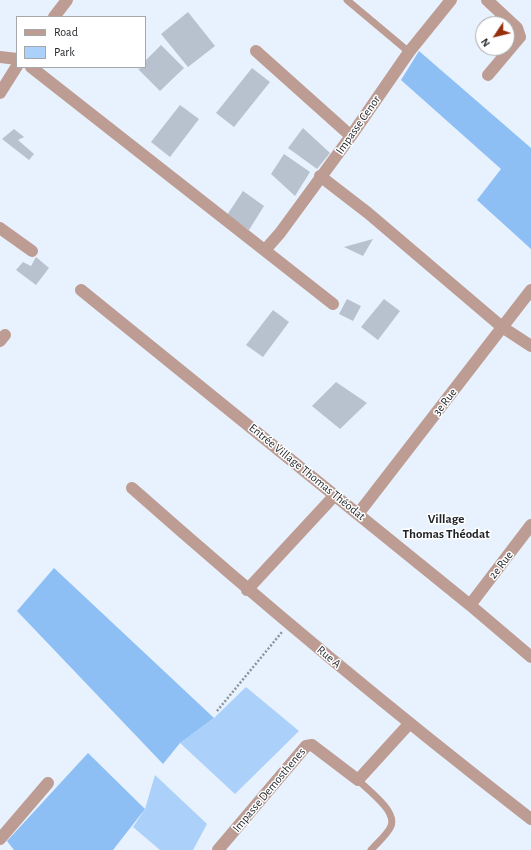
<!DOCTYPE html>
<html>
<head>
<meta charset="utf-8">
<style>
  body { margin:0 }
  #map { position:relative; width:531px; height:850px; overflow:hidden; background:#e7f2fe; font-family:"Alegreya Sans",sans-serif }
  canvas { display:block }
  .legend { position:absolute; left:16px; top:16px; width:130px; height:52px; box-sizing:border-box; background:#fff; border:1px solid #a5a7a9; margin:0; padding:5px 7px; list-style:none; font-size:12px; color:#1f2327 }
  .legend li { display:flex; align-items:center; gap:8px; height:20px }
  .legend b { width:20px; border:1px solid #a5a7a9 }
  .north { position:absolute; left:475px; top:16px; width:40px; height:40px; box-sizing:border-box; background:#fff; border:1px solid #a5a7a9; border-radius:50%; rotate:235deg; font-size:11px; font-weight:700; line-height:16px; text-align:center; color:#1f2327 }
  .north::after { content:''; display:block; margin:auto; width:14px; height:18px; background:#952e0b; clip-path:polygon(50% 0,100% 100%,50% 72%,0 100%) }
</style>
</head>
<body>
<div id="map">
<canvas width="531" height="850"></canvas>
<ul class="legend">
<li><b style="height:5px;background:#bd9c93"></b>Road</li>
<li><b style="height:11px;background:#abd0f9"></b>Park</li>
</ul>
<div class="north">N</div>
</div>
<script>
const ctx = document.querySelector('canvas').getContext('2d');
ctx.lineJoin = 'round';
function fill(path, color) { ctx.fillStyle = color; ctx.fill(path, 'evenodd'); }
function strokePath(path, color, width, dash) { ctx.strokeStyle = color; ctx.lineWidth = width; ctx.lineCap = dash ? 'butt' : 'round'; ctx.setLineDash(dash || []); ctx.stroke(path); }
function drawText(font, color, halo, rows, align = 'center') {
  ctx.font = font + ' "Alegreya Sans",sans-serif'; ctx.lineWidth = 3; ctx.setLineDash([]); ctx.textBaseline = 'middle'; ctx.strokeStyle = halo; ctx.fillStyle = color; for (const [text, x, y, turn = 0] of rows) {
    ctx.save(); ctx.translate(x, y); ctx.rotate((+turn || 0) * Math.PI / 180); ctx.textAlign = isNaN(turn) ? turn : align; if (halo) ctx.strokeText(text, 0, 0); ctx.fillText(text, 0, 0); ctx.restore();
  }
}
fill(new Path2D(`
  M246,687L299,731L235,794L180,743L214,718Z
  M155,775L207,824L193,850H160L133,827L145,809Z`), '#abd0f9');
fill(new Path2D(`
  M419,51L531,148V249L477,200L501,169L401,80Z
  M54,568L214,718L180,743L163,764L17,611Z
  M88,753L145,809L113,850H14L7,841Z`), '#8dbff4');
fill(new Path2D(`
  M188,12L215,46L188,67L161,34Z
  M161,45L184,68L160,91L138,69L145,67V61Z
  M252,68L270,82L234,127L216,113Z
  M180,105L199,119L170,157L151,142Z
  M303,128L330,153L317,169L288,148Z
  M14,129L24,137L18,140L34,154L29,160L2,139Z
  M284,154L310,172L295,196L271,174Z
  M243,191L264,206L249,230L227,215Z
  M373,239L363,256L344,247Z
  M36,257L49,268L36,285L16,270L23,262L31,266Z
  M347,299L361,306L353,321L339,314Z
  M384,299L400,311L378,340L361,327Z
  M273,310L289,322L263,357L246,345Z
  M336,382L367,403L340,429L312,406Z`), '#b8c2ce');
strokePath(new Path2D(`
  M217,711L282,632`), '#8b929b', 2.5, [2, 2]);
strokePath(new Path2D(`
  M347,0L409,52
  M358,780C368,790 397,811 391,826C388,834 377,843 371,850`), '#bd9c93', 7);
strokePath(new Path2D(`
  M487,0L517,28L520,37L488,75
  M54,17L67,0
  M256,51L351,136
  M0,57L17,59
  M31,67L333,304
  M0,93L17,66
  M320,176L368,213L502,327L531,346
  M0,228L32,251
  M265,250L280,233L351,136L409,52L451,0
  M81,290L470,605L531,657
  M0,341L5,335
  M132,488C262,603 394,713 531,819
  M358,514L531,290
  M247,590L335,495
  M470,605L531,525
  M0,839L48,783
  M218,850L306,746L312,745L358,780L409,724`), '#bd9c93', 12);
drawText('12px', '#1f2327', '#fff', [
  ["Impasse Cenor",358,125,-55],
  ["3e Rue",445,402,-52],
  ["Entrée Village Thomas Théodat",307,472,39],
  ["2e Rue",501,565,-52],
  ["Rue A",329,657,40],
  ["Impasse Demosthenes",269,790,-50]
]);
drawText('bold 13px', '#1f2327', '#fff', [
  ["Village",446,519],
  ["Thomas Théodat",446,534]
]);
</script>
</body>
</html>
